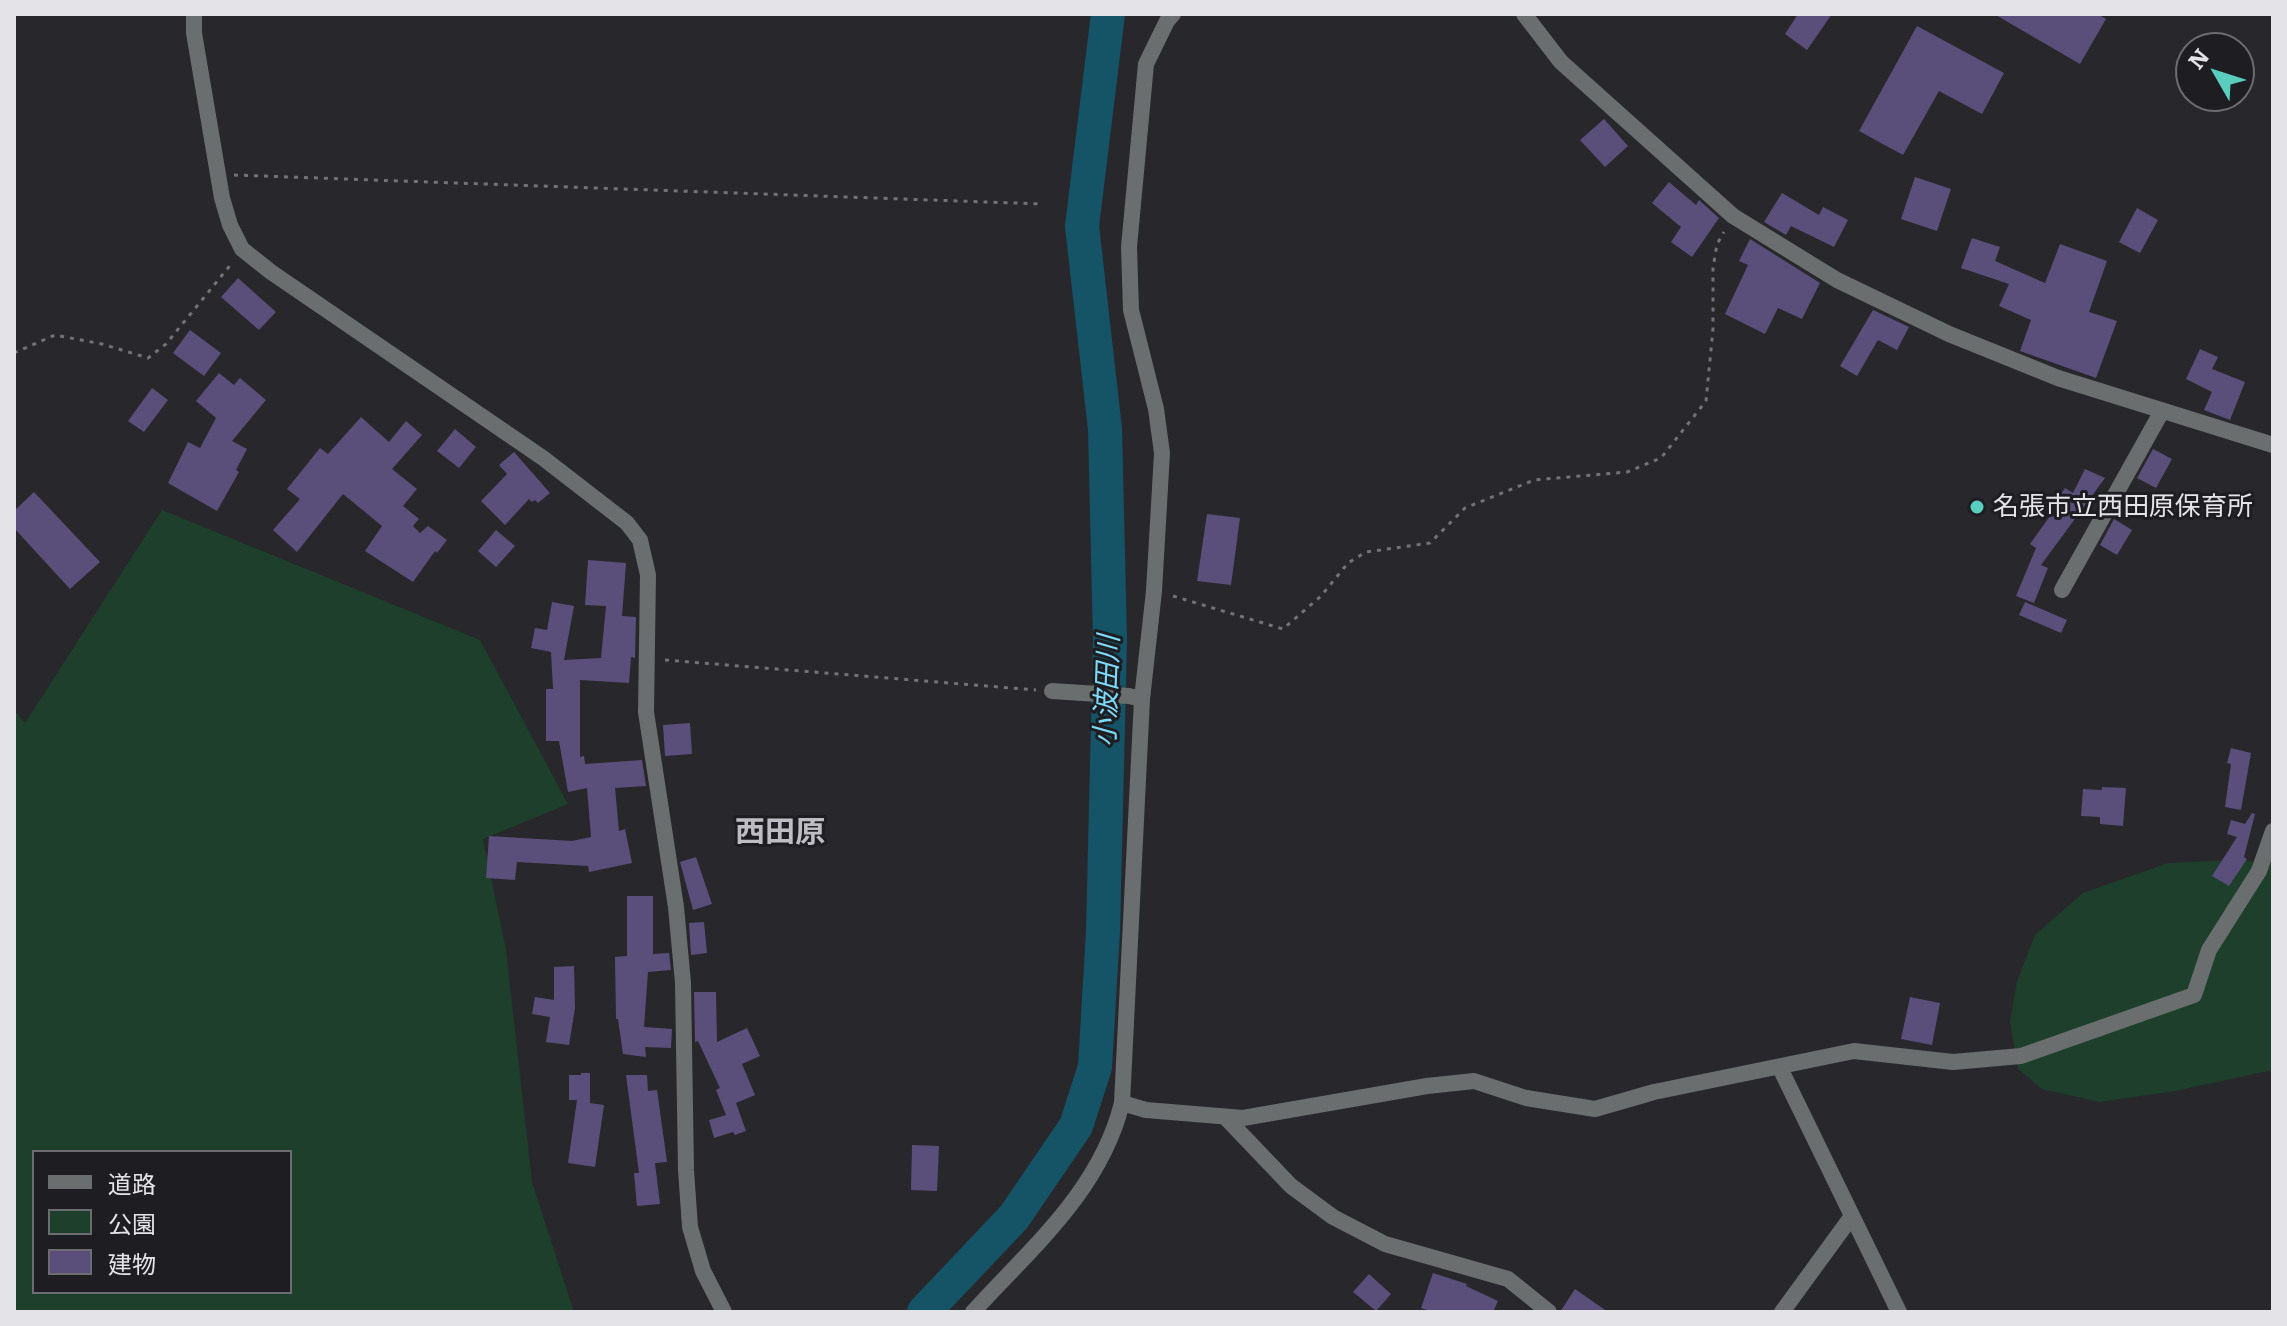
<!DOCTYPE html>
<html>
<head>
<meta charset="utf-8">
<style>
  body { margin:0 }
  #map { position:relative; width:2287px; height:1326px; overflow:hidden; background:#28272c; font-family:Literata,"Noto Sans JP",serif }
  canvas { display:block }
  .frame { position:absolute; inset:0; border:16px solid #e4e3e7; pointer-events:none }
  .legend { position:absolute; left:32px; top:1150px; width:260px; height:144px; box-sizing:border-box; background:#1e1d22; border:2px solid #6d6c71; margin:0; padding:10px 14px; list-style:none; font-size:24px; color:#e4e3e7 }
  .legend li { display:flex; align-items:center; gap:16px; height:40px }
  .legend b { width:40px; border:2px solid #6d6c71 }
  .north { position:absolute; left:2175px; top:32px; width:80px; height:80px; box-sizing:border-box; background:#1e1d22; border:2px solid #6d6c71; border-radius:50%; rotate:309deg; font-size:22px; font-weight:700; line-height:32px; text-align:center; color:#e4e3e7 }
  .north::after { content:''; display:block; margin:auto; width:28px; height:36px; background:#5acebe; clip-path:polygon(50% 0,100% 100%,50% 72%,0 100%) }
</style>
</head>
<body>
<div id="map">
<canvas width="2287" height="1326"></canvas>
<div class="frame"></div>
<ul class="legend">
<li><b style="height:10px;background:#6a6e6e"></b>道路</li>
<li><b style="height:22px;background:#1d3f2b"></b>公園</li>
<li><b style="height:22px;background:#5a4f7a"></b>建物</li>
</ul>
<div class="north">N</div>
</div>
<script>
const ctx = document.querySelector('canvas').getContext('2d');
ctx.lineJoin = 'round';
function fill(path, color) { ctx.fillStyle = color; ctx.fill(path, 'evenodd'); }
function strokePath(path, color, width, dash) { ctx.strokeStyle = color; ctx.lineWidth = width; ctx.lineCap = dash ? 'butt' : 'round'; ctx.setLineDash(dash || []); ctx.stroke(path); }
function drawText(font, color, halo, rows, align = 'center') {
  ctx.font = font + ' Literata,"Noto Sans JP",serif'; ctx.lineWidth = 6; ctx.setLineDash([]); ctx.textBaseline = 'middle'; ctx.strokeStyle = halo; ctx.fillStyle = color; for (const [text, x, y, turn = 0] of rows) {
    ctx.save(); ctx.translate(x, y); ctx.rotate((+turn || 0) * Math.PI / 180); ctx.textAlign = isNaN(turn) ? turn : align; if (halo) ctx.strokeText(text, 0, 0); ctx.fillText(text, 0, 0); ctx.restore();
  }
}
fill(new Path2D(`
  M162,510L480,640L568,804L483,839L506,950L532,1182L574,1312H14V710L25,723ZM34,1152H290V1292H34Z
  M2231,860L2273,863V1070L2175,1091L2099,1102L2042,1089L2018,1069L2010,1022L2017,981L2035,935L2083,893L2168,863Z`), '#1d3f2b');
strokePath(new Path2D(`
  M924,1312L1014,1217L1076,1126L1095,1067L1103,931L1110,640L1105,429L1082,226L1108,14`), '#155467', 34);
fill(new Path2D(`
  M1798,14H1832L1807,50L1785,34Z
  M1994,14H2097L2106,19L2080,64Z
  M1917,26L2004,73L1982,114L1939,91L1903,155L1859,131Z
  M1604,119L1628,146L1605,167L1580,140Z
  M1915,177L1951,189L1937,231L1901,219Z
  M1669,182L1696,205L1699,200L1719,218L1692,257L1671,242L1681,227L1652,203Z
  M1782,193L1819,215L1823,207L1848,220L1834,247L1791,226L1786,235L1764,222Z
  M2137,208L2158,220L2140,253L2119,242Z
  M1972,238L2000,247L1995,261L2045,283L2060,244L2107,261L2089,312L2117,321L2096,378L2020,351L2031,320L1999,306L2009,284L1961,268Z
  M1750,239L1820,283L1802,319L1778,308L1765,334L1725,314L1748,265L1739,261Z
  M238,278L276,312L259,330L221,297Z
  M1873,310L1909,327L1897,350L1878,340L1857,376L1840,366Z
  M190,330L221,353L204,376L173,353Z
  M2200,349L2218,357L2212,369L2245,382L2230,420L2204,410L2212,392L2186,379Z
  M219,373L234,385L240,378L266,400L232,441L247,449L236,470L239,472L217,511L168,483L188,442L200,448L216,418L196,401Z
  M152,388L168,400L144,432L128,421Z
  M361,417L389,442L406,421L422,435L392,469L417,489L403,506L419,519L413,526L420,533L428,526L447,540L437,553L435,551L413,582L365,551L382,526L343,494L297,552L273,530L300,499L287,489L320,448L328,454Z
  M455,429L476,447L459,468L437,451Z
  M2153,449L2172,459L2156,488L2137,478Z
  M514,452L550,493L538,503L535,500L532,502L529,499L505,525L481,501L507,474L499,465Z
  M2085,469L2105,478L2041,565L2048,568L2034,603L2016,596L2036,548L2030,544L2050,516L2047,514L2065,488L2073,493Z
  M34,492L100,562L70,589L14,528V511Z
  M1207,514L1240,518L1231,585L1197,581Z
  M2114,519L2132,530L2117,555L2100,545Z
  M496,530L515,546L496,567L478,551Z
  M588,560L626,563L622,616L636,617L635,658L631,657L629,683L580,680V757L584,756L585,764L642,760L646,786L615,788L619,831L625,829L632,863L589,872L588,866L517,862L515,880L486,878L489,836L572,841L591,837L587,788L568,792L559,741H546V689H553L551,652L531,648L535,628L547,630L552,602L574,606L564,660L601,658L606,606L585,605Z
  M2025,602L2067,620L2061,633L2019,615Z
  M690,723L692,754L665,756L663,725Z
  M2231,748L2251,753L2241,810L2225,807L2231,764L2227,763Z
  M2102,787L2126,788L2123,826L2100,824V817L2081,816L2083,789L2102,790Z
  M2252,813L2255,814L2244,857L2247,859L2229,886L2212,876L2237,837L2227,834L2231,820L2245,824Z
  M696,857L712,904L693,910L680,862Z
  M627,896H653V954L669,953L671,970L648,972L644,1027L672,1029L671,1048L645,1047L646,1057L623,1054L618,1019H616L615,957L627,956Z
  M704,922L707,953L691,955L689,923Z
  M574,966L575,1008L569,1045L546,1042L550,1017L532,1014L535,997L554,1000V967Z
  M694,992H716L717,1042L747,1028L760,1056L742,1064L755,1095L736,1103L746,1131L735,1135L733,1132L714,1138L709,1120L726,1115L716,1090L720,1088L698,1041L695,1042Z
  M1910,997L1940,1003L1932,1045L1901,1039Z
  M581,1073H590V1103L604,1105L595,1167L568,1163L577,1100H569V1075H581Z
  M626,1075H647L648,1091L657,1090L667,1162L655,1163L660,1204L637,1206L634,1173H639Z
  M912,1145L939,1146L937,1191L911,1190Z
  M1433,1273L1467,1284L1466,1286L1498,1301L1493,1312H1432L1421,1308Z
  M1369,1274L1391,1294L1376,1311L1353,1292Z
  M1575,1289L1608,1312H1560Z`), '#5a4f7a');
strokePath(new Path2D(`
  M234,175L1042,204
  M14,353L55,335L102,344L148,358L166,344L232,263
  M1173,596L1283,629L1321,596L1348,563L1366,552L1430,543L1465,508L1534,480L1627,472L1661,458L1706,401L1713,329V268L1717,244L1724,232
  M665,660L1036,690`), '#737277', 3, [4, 6]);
strokePath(new Path2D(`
  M194,14V33L222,198L230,225L242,249L271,272L543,458L627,523L640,540L648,575L646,712L676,907L683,983L686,1170L690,1227L703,1271L724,1312
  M1524,14L1561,62L1733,216L1837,280L1949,334L2058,378L2273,445
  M2062,590L2162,411
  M1052,691L1129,696L1142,699
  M1780,1068L1899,1312
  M1122,1103L1146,1110L1243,1118L1427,1086L1474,1081L1526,1098L1595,1109L1654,1092L1854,1051L1953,1062L2021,1056L2194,995L2209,950L2259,871L2273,831
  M1226,1118L1291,1186L1333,1217L1385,1244L1508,1279L1549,1312
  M1782,1312L1852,1216`), '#6a6e6e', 16);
strokePath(new Path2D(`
  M973,1312C1032,1247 1100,1191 1122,1103L1142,699L1154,591L1162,453L1156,409L1131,310L1129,247L1146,64L1167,21L1173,14`), '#6a6e6e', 16);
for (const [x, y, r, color] of [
  [1977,507,8,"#5acebe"]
]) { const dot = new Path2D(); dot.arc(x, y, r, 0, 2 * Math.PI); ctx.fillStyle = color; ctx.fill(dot); strokePath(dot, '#1e1d22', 3); }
drawText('26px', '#e4e3e7', '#1e1d22', [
  ["名張市立西田原保育所",1993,507]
], 'left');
drawText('italic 28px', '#7dd9fa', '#1e1d22', [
  ["小波田川",1108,691,-88]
]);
drawText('bold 30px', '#bebdc4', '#1e1d22', [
  ["西田原",780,833]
]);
</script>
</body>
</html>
